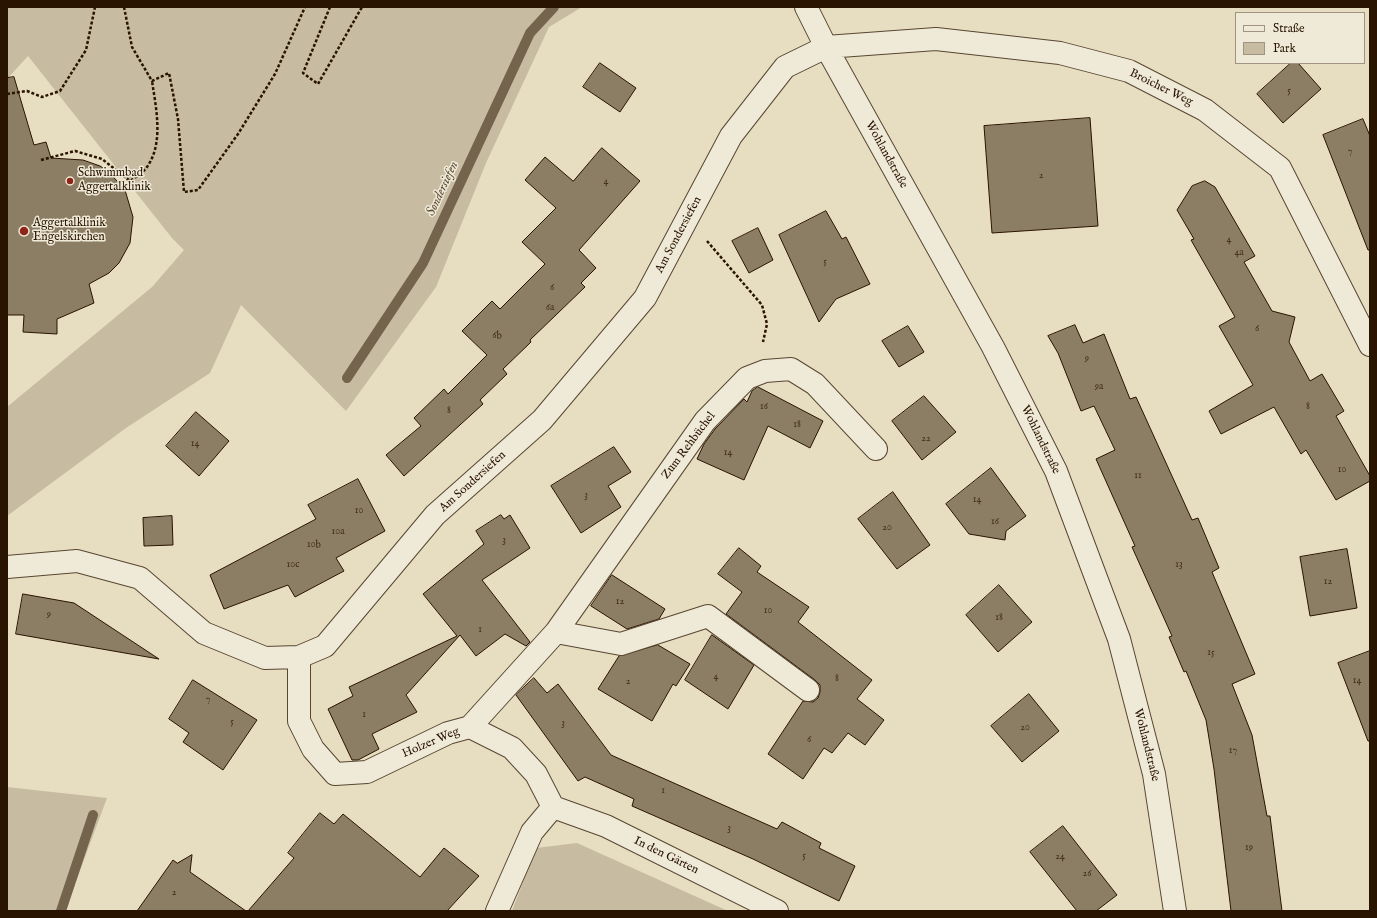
<!DOCTYPE html>
<html>
<head>
<meta charset="utf-8">
<style>
  body { margin:0 }
  #map { position:relative; width:1377px; height:918px; overflow:hidden; background:#e7dec2; font-family:"IM FELL English",serif }
  canvas { display:block }
  .frame { position:absolute; inset:0; border:8px solid #291301; pointer-events:none }
  .legend { position:absolute; left:1235px; top:12px; width:130px; height:52px; box-sizing:border-box; background:#efead7; border:1px solid #a09481; margin:0; padding:5px 7px; list-style:none; font-size:12px; color:#291301 }
  .legend li { display:flex; align-items:center; gap:8px; height:20px }
  .legend b { width:20px; border:1px solid #a09481 }
</style>
</head>
<body>
<div id="map">
<canvas width="1377" height="918"></canvas>
<div class="frame"></div>
<ul class="legend">
<li><b style="height:5px;background:#efead7"></b>Straße</li>
<li><b style="height:11px;background:#c7bba1"></b>Park</li>
</ul>
</div>
<script>
const ctx = document.querySelector('canvas').getContext('2d');
ctx.lineJoin = 'round';
function fill(path, color) { ctx.fillStyle = color; ctx.fill(path, 'evenodd'); }
function strokePath(path, color, width, dash) { ctx.strokeStyle = color; ctx.lineWidth = width; ctx.lineCap = dash ? 'butt' : 'round'; ctx.setLineDash(dash || []); ctx.stroke(path); }
function drawText(font, color, halo, rows, align = 'center') {
  ctx.font = font + ' "IM FELL English",serif'; ctx.lineWidth = 3; ctx.setLineDash([]); ctx.textBaseline = 'middle'; ctx.strokeStyle = halo; ctx.fillStyle = color; for (const [text, x, y, turn = 0] of rows) {
    ctx.save(); ctx.translate(x, y); ctx.rotate((+turn || 0) * Math.PI / 180); ctx.textAlign = isNaN(turn) ? turn : align; if (halo) ctx.strokeText(text, 0, 0); ctx.fillText(text, 0, 0); ctx.restore();
  }
}
fill(new Path2D(`
  M7,7H582L549,27L486,163L436,287L346,411L241,305L210,373L126,428L7,516V407L152,287L184,250L172,238L28,56L7,79Z
  M7,787L107,798L65,911H7Z
  M577,843L728,911H512L536,848Z`), '#c7bba1');
strokePath(new Path2D(`
  M347,378L423,263L530,33L554,7
  M61,911L93,815`), '#74634d', 10);
const building = new Path2D(`
  M600,63L636,88L620,112L583,87Z
  M1291,63H1298L1321,89L1283,123L1257,94Z
  M14,77L34,145L46,142L51,158L83,160L100,166L108,171L125,190L133,217L130,243L119,263L109,273L89,284L94,303L57,319V334L23,332L24,315H7V78Z
  M1090,118L1098,226L992,233L984,126Z
  M1363,119L1370,136V250H1368L1323,135Z
  M602,148L640,181L579,250L596,268L581,283L585,287L530,340L531,342L503,369L507,374L480,400L483,404L404,476L386,455L421,426L414,418L444,389L448,394L487,355L462,331L492,301L500,309L545,264L522,242L556,208L525,180L545,157L573,181Z
  M1205,181L1215,187L1255,256L1244,262L1272,311L1295,317L1289,342L1310,381L1322,374L1344,411L1336,416L1370,476V481L1336,500L1306,450L1301,454L1274,407L1221,434L1209,411L1253,385L1219,326L1235,317L1191,240L1194,239L1177,210L1192,186Z
  M826,211L842,239L846,237L870,284L836,299L819,322L779,235Z
  M758,228L773,260L749,273L732,241Z
  M1075,325L1083,343L1104,334L1130,399L1136,397L1192,520L1198,518L1219,568L1212,572L1255,674L1232,684L1252,735L1267,816H1270L1282,911H1231L1214,769L1206,720L1186,671L1184,672L1169,637L1172,636L1132,547L1135,546L1096,459L1115,450L1094,406L1081,411L1058,353L1048,336Z
  M908,326L924,352L899,367L882,341Z
  M758,387L823,421L810,448L768,426L744,480L697,459L704,444L715,429L744,399L747,402L752,391Z
  M924,396L956,432L922,460L892,421Z
  M196,412L229,441L199,476L166,446Z
  M614,447L631,472L608,486L621,507L581,533L551,486Z
  M991,468L1026,516L1006,531L1005,540L969,534L946,504Z
  M358,479L385,531L336,558L344,571L295,597L288,585L224,609L210,575L316,519L308,505Z
  M893,492L930,545L897,569L858,519Z
  M501,515L504,519L510,515L530,548L482,580L530,642L526,646L505,634L476,656L460,635L406,695L417,712L372,734L379,749L358,760H352L328,709L353,696L349,687L457,636L423,594L484,544L476,531Z
  M172,516L173,545L144,546L143,518Z
  M739,548L761,566L757,572L809,607L798,622L872,680L857,699L884,720L865,745L848,733L832,753L824,748L803,779L768,754L803,701L813,702L818,698L820,692V685L815,680L726,614L742,592L718,574Z
  M1347,549L1357,608L1310,616L1300,557Z
  M612,575L665,609L659,619L627,629L591,606Z
  M999,585L1032,622L998,652L966,615Z
  M23,594L74,603L159,659L16,634Z
  M712,635L754,665L728,709L685,680Z
  M658,645L690,664L676,686L673,684L652,721L598,689L619,656Z
  M1370,651V741H1368L1338,663Z
  M534,678L547,693L558,684L611,755L777,829L782,822L821,843L819,848L855,866L839,901L753,859L632,806L634,799L585,777L578,781L516,695Z
  M193,680L257,720L223,770L183,742L189,733L169,719Z
  M1029,694L1059,731L1022,762L991,726Z
  M320,813L334,824L343,814L420,877L444,848L479,876L447,911H248L294,858L288,853Z
  M1063,826L1117,895L1096,911H1077L1030,852Z
  M192,855L190,872L246,911H137L173,860L177,863Z`);
fill(building, '#8c7d65');
strokePath(building, '#291301', 1);
const street = new Path2D(`
  M806,7L826,47L993,347L1056,471L1119,639L1154,774L1175,911
  M7,567L77,561L140,578L204,633L265,658L299,657L325,646L435,515L542,420L645,298L731,136L785,67L826,47L936,39L1060,53L1129,71L1205,110L1280,168L1370,345
  M556,632L621,644L708,616L808,690
  M299,657V721L313,749L335,774L367,772L448,733L470,727L512,748L536,774L553,807
  M470,727L556,632L705,421L747,378L765,371L791,369L815,384L876,449
  M553,807L606,826L777,911
  M497,911L532,832L553,807`);
strokePath(street, '#584631', 24);
strokePath(new Path2D(`
  M124,7L132,47L152,81L169,73L178,119L184,192L198,190L238,134L275,74L305,7
  M330,7L303,73L318,84L362,7
  M7,94L27,91L42,97L60,91L86,50L95,7
  M41,160L75,151L102,159L130,181C135,177 143,173 147,167C164,143 156,108 152,81
  M707,241L762,305L767,324L763,342`), '#291301', 2.5, [3, 2]);
strokePath(street, '#efead7', 22);
for (const [x, y, r, color] of [
  [70,181,4,"#8f2418"],
  [24,231,5,"#8f2418"]
]) { const dot = new Path2D(); dot.arc(x, y, r, 0, 2 * Math.PI); ctx.fillStyle = color; ctx.fill(dot); strokePath(dot, '#efead7', 1.5); }
drawText('10px', '#422e1a', null, [
  ["5",1289,91],
  ["7",1350,152],
  ["2",1041,176],
  ["4",606,182],
  ["4",1229,240],
  ["4a",1239,253],
  ["5",825,262],
  ["6",552,288],
  ["6a",550,308],
  ["6",1257,329],
  ["6b",497,336],
  ["9",1087,359],
  ["9a",1099,387],
  ["16",764,407],
  ["8",1308,407],
  ["8",449,411],
  ["18",797,425],
  ["22",926,439],
  ["14",195,444],
  ["14",728,453],
  ["10",1342,470],
  ["11",1138,476],
  ["3",586,496],
  ["14",977,500],
  ["10",359,511],
  ["16",995,522],
  ["20",887,528],
  ["10a",338,532],
  ["3",504,541],
  ["10b",314,545],
  ["10c",293,565],
  ["13",1179,565],
  ["12",1328,582],
  ["12",620,602],
  ["10",768,611],
  ["9",49,615],
  ["18",999,618],
  ["1",480,630],
  ["15",1211,653],
  ["4",716,677],
  ["8",837,679],
  ["14",1357,681],
  ["2",628,682],
  ["7",208,700],
  ["1",364,715],
  ["5",232,722],
  ["3",563,724],
  ["20",1025,728],
  ["6",809,740],
  ["17",1233,751],
  ["1",663,791],
  ["3",729,829],
  ["19",1249,848],
  ["5",804,856],
  ["24",1060,857],
  ["26",1087,874],
  ["2",174,893]
]);
drawText('12px', '#291301', '#efead7', [
  ["Broicher Weg",1161,88,26],
  ["Wohlandstraße",886,155,61],
  ["Am Sondersiefen",679,235,-62],
  ["Wohlandstraße",1040,440,64],
  ["Zum Rehbüchel",689,446,-53],
  ["Am Sondersiefen",473,482,-42],
  ["Holzer Weg",431,743,-23],
  ["Wohlandstraße",1146,745,76],
  ["In den Gärten",666,856,26]
]);
drawText('12px', '#291301', '#efead7', [
  ["Schwimmbad",78,174],
  ["Aggertalklinik",78,188],
  ["Aggertalklinik",33,224],
  ["Engelskirchen",33,238]
], 'left');
drawText('italic 13px', '#5b4934', '#efead7', [
  ["Sondersiefen",443,189,-65]
]);
</script>
</body>
</html>
